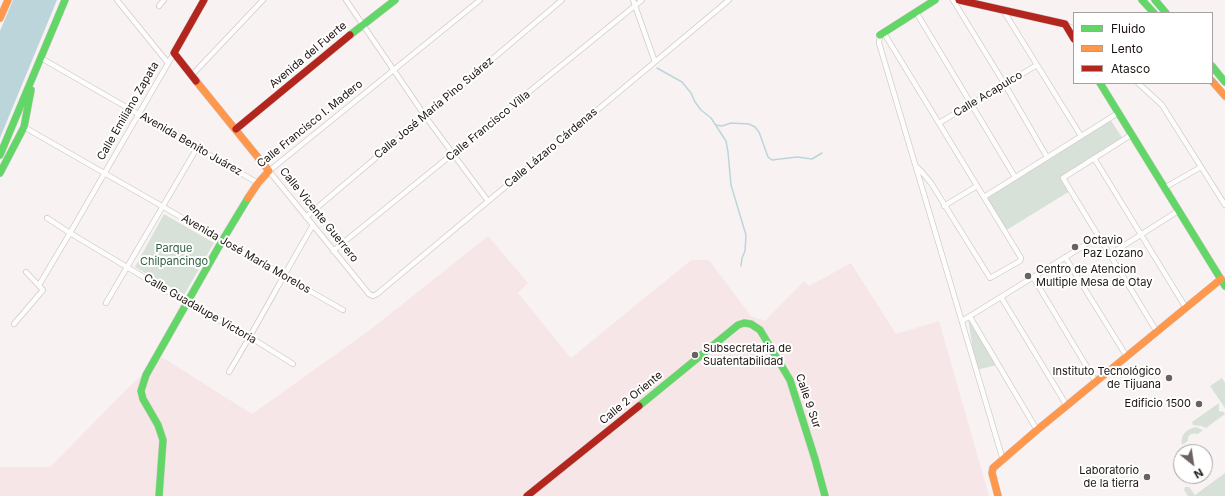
<!DOCTYPE html>
<html>
<head>
<meta charset="utf-8">
<style>
  body { margin:0 }
  #map { position:relative; width:1225px; height:496px; overflow:hidden; background:#f8f3f2; font-family:Inter,sans-serif }
  canvas { display:block }
  .legend { position:absolute; left:1073px; top:12px; width:140px; height:72px; box-sizing:border-box; background:#fff; border:1px solid #a4a19f; margin:0; padding:5px 7px; list-style:none; font-size:12px; color:#1c1410 }
  .legend li { display:flex; align-items:center; gap:8px; height:20px }
  .legend b { width:20px; border:1px solid #a4a19f }
  .north { position:absolute; left:1173px; top:444px; width:40px; height:40px; box-sizing:border-box; background:#fff; border:1px solid #a4a19f; border-radius:50%; rotate:150deg; font-size:11px; font-weight:700; line-height:16px; text-align:center; color:#1c1410 }
  .north::after { content:''; display:block; margin:auto; width:14px; height:18px; background:#69625f; clip-path:polygon(50% 0,100% 100%,50% 72%,0 100%) }
</style>
</head>
<body>
<div id="map">
<canvas width="1225" height="496"></canvas>
<ul class="legend">
<li><b style="height:5px;background:#63d668"></b>Fluido</li>
<li><b style="height:5px;background:#ff974d"></b>Lento</li>
<li><b style="height:5px;background:#b3261e"></b>Atasco</li>
</ul>
<div class="north">N</div>
</div>
<script>
const ctx = document.querySelector('canvas').getContext('2d');
ctx.lineJoin = 'round';
function fill(path, color) { ctx.fillStyle = color; ctx.fill(path, 'evenodd'); }
function strokePath(path, color, width, dash) { ctx.strokeStyle = color; ctx.lineWidth = width; ctx.lineCap = dash ? 'butt' : 'round'; ctx.setLineDash(dash || []); ctx.stroke(path); }
function drawText(font, color, halo, rows, align = 'center') {
  ctx.font = font + ' Inter,sans-serif'; ctx.lineWidth = 4; ctx.setLineDash([]); ctx.textBaseline = 'middle'; ctx.strokeStyle = halo; ctx.fillStyle = color; for (const [text, x, y, turn = 0] of rows) {
    ctx.save(); ctx.translate(x, y); ctx.rotate((+turn || 0) * Math.PI / 180); ctx.textAlign = isNaN(turn) ? turn : align; if (halo) ctx.strokeText(text, 0, 0); ctx.fillText(text, 0, 0); ctx.restore();
  }
}
fill(new Path2D(`
  M488,236L528,283L518,293L571,358L691,260H709L751,316L765,321L804,281L809,286L851,263L896,334L939,321L989,496H0V467H50L129,387L162,357L252,414L371,329Z`), '#f7e6e7');
fill(new Path2D(`
  M1110,119L1123,139L1061,177L1070,191L1005,231L984,197Z
  M164,214L214,243L184,295L135,267Z
  M968,318L997,365L976,370Z
  M1222,378L1225,383V408L1210,386Z
  M1219,403V411L1224,412L1225,414L1206,428L1201,426L1193,425L1192,422Z
  M1196,427L1203,430L1198,434C1192,432 1187,435 1188,441L1182,445C1180,435 1186,429 1196,427Z
  M1225,473V496H1188L1184,490L1185,487H1189L1195,495Z`), '#d7e1d8');
fill(new Path2D(`
  M13,0H57L0,138V31Z`), '#bcd5db');
strokePath(new Path2D(`
  M657,68L682,82L691,93L695,102L701,110L711,118L726,141L728,152L731,185L746,235L745,251L742,258L741,266
  M716,125L722,126L731,123L749,124L755,127L759,132L768,157L772,160L797,157L812,159L822,153`), '#bcd5db', 1.5);
const street = new Path2D(`
  M117,0L168,63
  M346,0L425,116L488,201
  M480,0L269,171L369,294L373,296L377,294L729,0
  M633,0L655,62
  M953,0L1004,83L1047,157
  M159,6L164,0
  M1003,10L1081,136
  M916,12L1015,177
  M1066,25L1074,29
  M884,33L1021,258L1020,261L990,278L931,183L921,171L916,166
  M880,35L879,43L1003,460
  M41,58L258,183
  M191,76L263,0
  M1138,83L1162,105L1225,205
  M939,123L1037,65
  M24,127L343,310
  M1131,135L1063,178L1157,332
  M1094,158L1186,308
  M1164,188L1201,167
  M984,197L1118,113
  M944,206L977,186
  M306,217L562,0
  M47,218L70,233L187,303L250,337L293,364
  M333,251L642,0
  M1109,255L1178,211
  M1065,257L1127,357
  M1033,277L1096,382
  M39,285L70,233L174,53
  M1001,297L1067,406
  M106,303L197,148
  M970,317L1037,430
  M962,321L1098,237
  M14,324L43,290L26,272
  M229,372C258,324 284,274 313,225`);
const fast = new Path2D(`
  M1142,0L1154,13
  M1155,0L1166,13
  M350,35L395,0
  M880,35L935,0
  M1212,66L1225,82
  M1100,83L1225,286
  M0,155L65,0
  M0,173L24,127L31,90
  M639,406L738,325L744,323L751,324L760,330L790,380L815,459L825,496
  M159,496L163,440L158,425L143,399L141,391L146,375L222,241L248,198`);
const slow = new Path2D(`
  M0,18L8,0
  M196,81L269,171L258,183L248,198
  M1212,81L1225,96
  M998,496L992,473L993,468L1037,430L1221,279`);
const jam = new Path2D(`
  M959,0L1065,24L1074,39
  M196,81L174,53L204,0
  M236,129L350,35
  M527,496L639,406`);
strokePath(street, '#d0c9c7', 6);
strokePath(fast, '#d0c9c7', 8);
strokePath(slow, '#d0c9c7', 8);
strokePath(jam, '#d0c9c7', 8);
strokePath(street, '#fefdfd', 4.5);
strokePath(fast, '#63d668', 7);
strokePath(slow, '#ff974d', 7);
strokePath(jam, '#b3261e', 7);
for (const [x, y, r, color] of [
  [1075,247,4,"#69625f"],
  [1028,276,4,"#69625f"],
  [695,355,4,"#69625f"],
  [1169,378,4,"#69625f"],
  [1199,404,4,"#69625f"],
  [1147,477,4,"#69625f"]
]) { const dot = new Path2D(); dot.arc(x, y, r, 0, 2 * Math.PI); ctx.fillStyle = color; ctx.fill(dot); strokePath(dot, '#fff', 1.5); }
drawText('11px', '#1c1410', '#fff', [
  ["Avenida del Fuerte",308,55,-40],
  ["Calle Acapulco",988,94,-31],
  ["Calle José María Pino Suárez",434,108,-40],
  ["Calle Emiliano Zapata",128,111,-60],
  ["Calle Francisco I. Madero",310,124,-39],
  ["Calle Francisco Villa",488,126,-39],
  ["Avenida Benito Juárez",191,144,30],
  ["Calle Lázaro Cárdenas",551,148,-40],
  ["Calle Vicente Guerrero",319,215,51],
  ["Avenida José María Morelos",246,254,30],
  ["Calle Guadalupe Victoria",200,309,30],
  ["Calle 2 Oriente",631,398,-39],
  ["Calle 9 Sur",808,401,71]
]);
drawText('11px', '#1c1410', '#fff', [
  ["Octavio",1083,241],
  ["Paz Lozano",1083,254],
  ["Centro de Atencion",1036,270],
  ["Multiple Mesa de Otay",1036,283],
  ["Subsecretaria de",703,349],
  ["Suatentabilidad",703,362],
  ["Instituto Tecnológico",1161,372,"right"],
  ["de Tijuana",1161,385,"right"],
  ["Edificio 1500",1191,404,"right"],
  ["Laboratorio",1139,471,"right"],
  ["de la tierra",1139,484,"right"]
], 'left');
drawText('11px', '#2d5c3e', '#fff', [
  ["Parque",174,249],
  ["Chilpancingo",174,262]
]);
</script>
</body>
</html>
